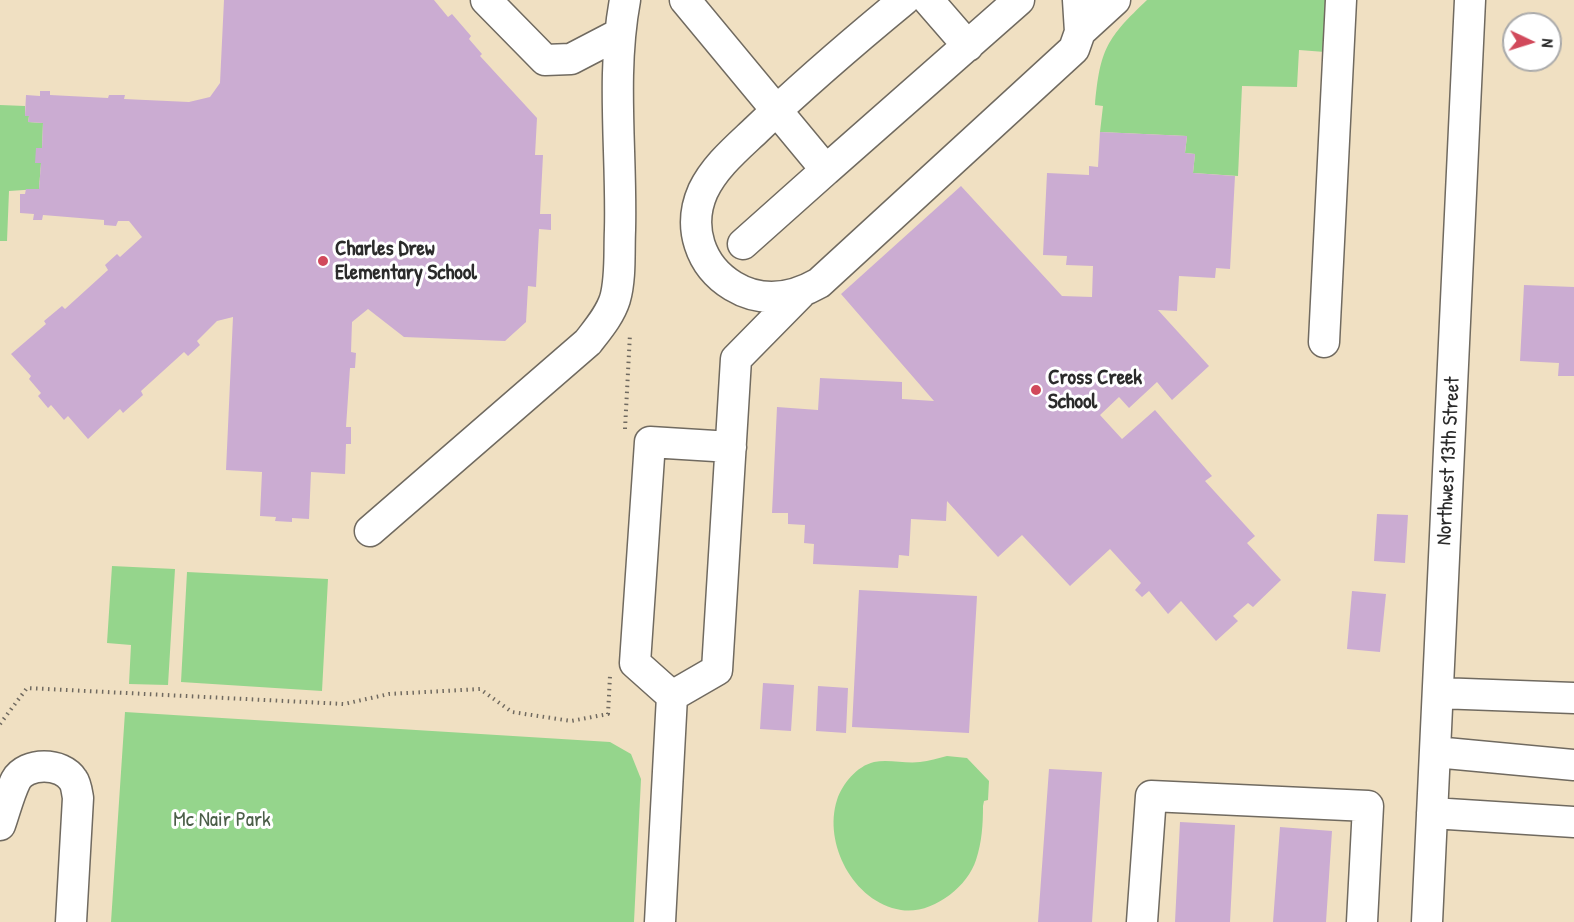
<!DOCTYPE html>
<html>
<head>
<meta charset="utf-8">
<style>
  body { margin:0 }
  #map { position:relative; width:1574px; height:922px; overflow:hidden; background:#f0e0c2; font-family:"Patrick Hand",sans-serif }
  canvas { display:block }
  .north { position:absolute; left:1502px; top:12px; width:60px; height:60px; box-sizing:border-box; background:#fff; border:2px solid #aaa; border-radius:50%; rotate:94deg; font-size:16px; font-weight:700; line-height:24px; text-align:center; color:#2b2b2b }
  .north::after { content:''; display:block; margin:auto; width:21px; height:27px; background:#d1495b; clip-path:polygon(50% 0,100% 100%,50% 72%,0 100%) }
</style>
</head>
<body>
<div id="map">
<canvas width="1574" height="922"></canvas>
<div class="north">N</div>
</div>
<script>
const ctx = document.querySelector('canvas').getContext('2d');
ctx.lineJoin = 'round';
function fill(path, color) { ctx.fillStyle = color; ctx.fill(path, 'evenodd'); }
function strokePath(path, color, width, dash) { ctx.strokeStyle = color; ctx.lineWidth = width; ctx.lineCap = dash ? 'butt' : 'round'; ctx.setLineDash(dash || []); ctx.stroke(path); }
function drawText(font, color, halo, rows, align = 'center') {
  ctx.font = font + ' "Patrick Hand",sans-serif'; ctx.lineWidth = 6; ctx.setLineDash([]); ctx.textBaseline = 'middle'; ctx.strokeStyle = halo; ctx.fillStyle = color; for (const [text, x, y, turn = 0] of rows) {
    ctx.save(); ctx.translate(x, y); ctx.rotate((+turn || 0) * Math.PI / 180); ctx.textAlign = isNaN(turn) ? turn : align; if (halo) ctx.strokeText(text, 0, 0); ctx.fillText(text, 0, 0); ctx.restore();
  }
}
fill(new Path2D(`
  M1147,0H1341L1338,53L1299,50L1297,87L1242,86L1238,176L1193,173L1195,154L1185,153L1187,136L1100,132L1103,106L1095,105C1100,49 1107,38 1147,0Z
  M0,105L25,106V116H29L28,122L43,123L42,148L36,163H41L39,189L9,191L7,241H0Z
  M112,566L175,569L168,685L129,684L131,645L107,643Z
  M187,572L328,579L322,691L181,682Z
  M125,712L610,742L631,754L641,779L634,922H111Z
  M947,756L967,758L989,781L988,800L984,801L983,806C983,824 982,842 976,860C967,888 931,915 901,910C853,902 823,843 837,800C842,784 857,766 874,762C889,759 906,764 920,762C929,761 938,758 947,756Z`), '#95d58c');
fill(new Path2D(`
  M224,0H434L448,17L452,14L471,36L469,39L482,54L480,56L537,118L535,155H543L540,214H551V230L539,229L536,287L528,286L526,322L505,341L404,337L368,309L352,322L351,352L356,353L355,368H350L346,427H351V444H346L345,474L311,472L309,519L292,518V522L275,521L276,517L260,516L262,472L226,470L233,317L217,321L197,341L200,345L188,356L184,352L141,391L143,395L123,413L120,409L88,439L68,416L64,420L51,405L48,408L38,396L41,393L29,379L31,376L11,354L46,324L44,321L62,306L65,309L108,270L105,265L117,254L120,257L142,237L129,221H118L116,226L104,225V220L43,215L42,220H33L34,214L20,213V194H25L26,189H39L41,163H35L36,148H42L43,123L28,122L29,116H25L26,95L40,96V91H50V95L108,98L109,95H125L124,99L189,102L210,97L220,83Z
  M1100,132L1187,136L1185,153L1195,154L1193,173L1235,176L1230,269L1216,268L1215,278L1179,276L1177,311L1158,310L1209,366L1172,400L1157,382L1129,408L1119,397L1100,415L1122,439L1155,410L1212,476L1205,481L1255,536L1247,543L1281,580L1253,607L1248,603L1233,616L1238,621L1216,641L1181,601L1168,614L1149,591L1142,597L1135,590L1141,583L1110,549L1070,586L1022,535L998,557L947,501L946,521L911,519L909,556L899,555L898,568L813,564L814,544L804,543L805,525L788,524V513H772L777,407L818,410L820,378L902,382V399L934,401L841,294L961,186L1062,296L1092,297L1093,266L1066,265L1067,256L1043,255L1047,173L1089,175V166L1098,167Z
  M1524,285L1574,287V376H1558L1559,363L1520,361Z
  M1377,514L1408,515L1405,563L1374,561Z
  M859,590L977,596L969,733L852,727Z
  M1352,591L1386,594L1380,652L1347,649Z
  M763,683L794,685L791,731L760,729Z
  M818,686L848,688L846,733L816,731Z
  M1049,769L1102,772L1092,922H1038Z
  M1180,822L1235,825L1230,922H1175Z
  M1280,827L1332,831L1326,922H1273Z`), '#cbacd2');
const minor = new Path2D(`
  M486,0L545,60L571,59L619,34
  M685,0L826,170L1019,0
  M904,0C853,42 804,84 757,129C737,148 715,166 703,191C687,227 700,266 733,286C761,303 791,299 819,283L1074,49L1080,32L1078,0
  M928,0L968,46
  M1080,32L1115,0
  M743,244L826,170
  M1324,342L1341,0
  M731,447L650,442L635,663L672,696L717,670L736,359L800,294
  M370,531L588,342C598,329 610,315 615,299C621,278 619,252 620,230C622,154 611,75 625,0
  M1438,693L1574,698
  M1435,752L1574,765
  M1432,813L1574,822
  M0,825C5,811 9,794 16,780C26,762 62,762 73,780C76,784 77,792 78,798L71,922
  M660,922L672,696
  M1142,922L1151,796L1368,806L1362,922
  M1427,922L1470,0`);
strokePath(minor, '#706a60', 33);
strokePath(new Path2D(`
  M625,429L630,334
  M0,724L27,688L344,704L389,694L480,689L512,712L571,721L608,714L610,676`), '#706a60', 4, [1.5, 4.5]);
strokePath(minor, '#fff', 30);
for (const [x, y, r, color] of [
  [323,261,6,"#d1495b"],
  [1036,390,6,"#d1495b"]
]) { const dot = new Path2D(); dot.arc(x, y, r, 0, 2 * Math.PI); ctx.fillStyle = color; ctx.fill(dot); strokePath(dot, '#fff', 2); }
drawText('bold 21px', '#2b2b2b', '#fff', [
  ["Charles Drew",335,249],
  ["Elementary School",335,273],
  ["Cross Creek",1048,378],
  ["School",1048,402]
], 'left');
drawText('21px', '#2b2b2b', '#fff', [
  ["Northwest 13th Street",1449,461,-87]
]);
drawText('21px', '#4b5e48', '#fff', [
  ["Mc Nair Park",222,820]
]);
</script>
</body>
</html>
